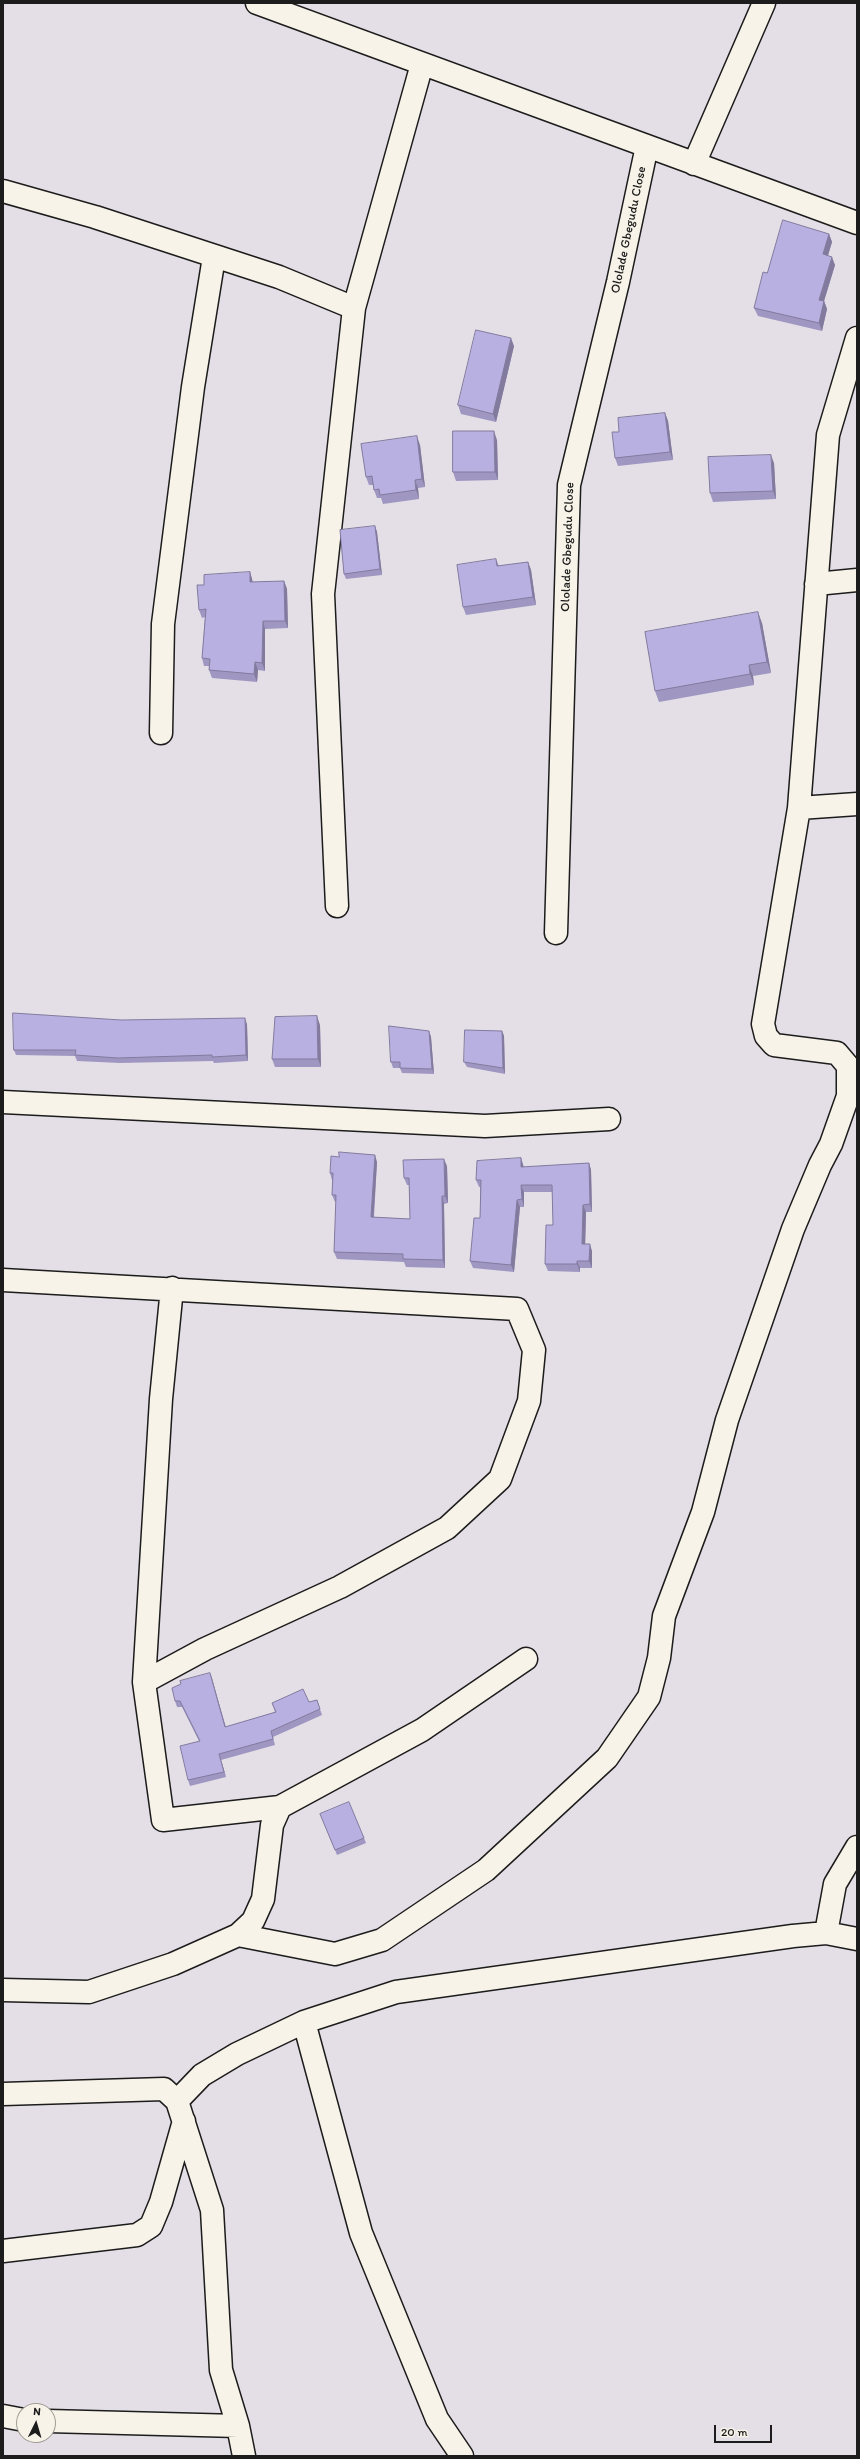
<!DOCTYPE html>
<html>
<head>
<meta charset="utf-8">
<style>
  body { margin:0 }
  #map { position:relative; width:860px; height:2459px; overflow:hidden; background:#e4dfe6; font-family:Itim,sans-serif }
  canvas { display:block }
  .frame { position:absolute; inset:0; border:4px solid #1c1c1c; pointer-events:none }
  .north { position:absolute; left:16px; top:2403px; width:40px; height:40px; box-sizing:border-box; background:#f7f3e8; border:1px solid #9f9d96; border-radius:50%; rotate:5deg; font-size:11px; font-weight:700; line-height:16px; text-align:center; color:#1c1c1c }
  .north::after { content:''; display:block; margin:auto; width:14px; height:18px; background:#1c1c1c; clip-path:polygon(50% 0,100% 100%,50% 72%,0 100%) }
  .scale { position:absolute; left:714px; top:2425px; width:58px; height:18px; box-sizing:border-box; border:2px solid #1c1c1c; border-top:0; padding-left:5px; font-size:12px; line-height:14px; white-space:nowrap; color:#1c1c1c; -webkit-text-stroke:3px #f7f3e8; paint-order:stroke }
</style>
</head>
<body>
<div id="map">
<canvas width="860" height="2459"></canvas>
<div class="frame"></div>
<div class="north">N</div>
<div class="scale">20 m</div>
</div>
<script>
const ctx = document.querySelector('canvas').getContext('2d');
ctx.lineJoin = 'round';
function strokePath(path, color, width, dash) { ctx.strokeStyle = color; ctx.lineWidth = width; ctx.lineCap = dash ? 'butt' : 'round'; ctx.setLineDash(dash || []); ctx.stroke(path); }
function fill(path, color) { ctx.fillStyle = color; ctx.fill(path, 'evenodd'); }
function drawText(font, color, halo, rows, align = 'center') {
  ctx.font = font + ' Itim,sans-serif'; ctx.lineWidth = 4; ctx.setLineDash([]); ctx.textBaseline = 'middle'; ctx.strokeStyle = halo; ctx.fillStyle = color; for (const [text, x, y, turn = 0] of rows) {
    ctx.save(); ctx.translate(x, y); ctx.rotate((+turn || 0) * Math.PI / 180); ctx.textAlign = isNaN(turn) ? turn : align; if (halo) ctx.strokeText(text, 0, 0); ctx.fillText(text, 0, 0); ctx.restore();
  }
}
const minor = new Path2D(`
  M257,3L857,223
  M694,164L764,3
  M3,191L95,217L279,277L354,308
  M816,584L857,580
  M161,733L163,624L193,387L214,257
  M799,808L857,804
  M337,906L323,594L354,308L422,64
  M556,933L569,485L618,282L647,146
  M3,1102L485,1126L609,1119
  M3,1280L517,1309L534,1350L529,1401L500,1479L447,1528L340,1587L205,1649L144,1682
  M172,1288L161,1399L144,1682L163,1820L280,1807L422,1730L526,1659
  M826,1933L835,1884L857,1847
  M238,1935L335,1954L382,1940L486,1870L607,1758L649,1697L659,1658L664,1616L703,1512L727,1420L793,1229L820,1165L831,1144L848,1096V1066L837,1053L774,1045L766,1036L763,1024L799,808L828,435L857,338
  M3,1990L89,1992L173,1964L238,1935L253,1921L263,1899L272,1825L280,1807
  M304,2022L361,2233L437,2419L462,2456
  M3,2094L164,2089L177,2101L202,2075L237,2054L304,2022L396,1992L793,1936L826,1933L857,1939
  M177,2101L212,2210L221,2370L238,2426L244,2456
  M3,2251L137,2235L151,2226L161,2202L184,2121
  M3,2416L24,2420
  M48,2421L238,2426`);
strokePath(minor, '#1c1c1c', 25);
strokePath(minor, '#f7f3e8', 22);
fill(new Path2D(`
  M829,234L832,242L828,255L835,265L824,301L827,309L822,331L758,316L754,308L767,273Z
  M514,346L496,422L461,414L458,405Z
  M665,413L668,421L673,460L618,466L615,458L619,432Z
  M497,440L498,480L456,481L453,472Z
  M420,445L425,487L418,488L419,499L383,504L381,498H377L374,490L373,485H369L366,477Z
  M774,463L776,499L713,502L710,493Z
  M375,526L377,532L382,575L346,579L344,574Z
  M496,559L499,566L528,562L531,570L536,605L466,615L463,607Z
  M250,572L252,579L253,582L284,581L287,589L288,628L265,629V671L258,670L257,682L212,678L209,670V666H204L202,658L205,617L202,618L199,610L204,585Z
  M762,623L771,673L753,676L754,685L659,702L655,691Z
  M121,1020L247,1024L248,1061L214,1063L213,1061L120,1063L77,1061L75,1056L16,1055L14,1050Z
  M320,1025L321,1067H275L272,1059Z
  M429,1031L431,1037L434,1074L402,1073L400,1068H393L391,1062Z
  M502,1031L504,1036L505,1074L467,1067L464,1062Z
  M521,1158L524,1167L589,1163L591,1170L592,1212H586L585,1244L592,1251V1268H580V1272L548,1271L545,1264L553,1225L552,1192H524V1207H520L514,1272L473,1268L470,1261L480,1218V1187H479L476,1180Z
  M377,1162L374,1217L410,1219L409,1185H407L404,1178L447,1166L448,1203L444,1204L445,1268L406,1267L404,1262L337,1259L334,1252L336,1202H335L332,1195L333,1180H332L330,1173Z
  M210,1673L226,1727L275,1712L272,1703L309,1702L317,1700L322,1715L273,1737L275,1745L221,1760L226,1777L190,1786L188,1780L199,1741L182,1707H177L175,1701Z
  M320,1814L364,1838L366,1843L337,1855Z`), '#9f97c2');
fill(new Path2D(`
  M829,234L832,242L826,262L823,254Z
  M832,257L835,265L824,301L827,309L822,331L819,323V300Z
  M511,338L514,346L496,422L493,414Z
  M665,413L668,421L673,460L670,452Z
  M494,431L497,440L498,480L495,472Z
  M417,436L420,445L425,487L422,479Z
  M771,455L774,463L776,499L773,491Z
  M415,480L418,488L419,499L416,490Z
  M375,526L377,532L382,575L380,569Z
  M528,562L531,570L536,605L533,597Z
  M250,572L252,579L253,590L250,582Z
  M284,581L287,589L288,628L285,621Z
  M758,612L762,623L771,673L767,662Z
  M263,621L265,629V671L262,663Z
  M255,662L258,670L257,682L254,674Z
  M749,665L753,676L754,685L750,674Z
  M317,1016L320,1025L321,1067L318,1059Z
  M245,1018L247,1024L248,1061L246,1055Z
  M429,1031L431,1037L434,1074L432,1069Z
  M502,1031L504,1036L505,1074L503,1068Z
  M375,1155L377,1162L373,1224L371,1217Z
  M521,1158L523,1165L524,1174L521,1167Z
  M444,1159L447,1166L448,1203L445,1196Z
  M589,1163L591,1170L592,1212L590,1204Z
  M521,1185L524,1192V1207L522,1199Z
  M442,1196L444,1204L445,1268L443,1260Z
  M517,1200L520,1207L514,1272L511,1265Z
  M583,1205L586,1212L585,1251L582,1244Z
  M590,1244L592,1251V1268L589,1261Z
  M577,1261L580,1268V1272L577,1264Z
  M210,1673L212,1678L227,1733L225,1727Z
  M219,1754L221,1760L226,1777L224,1772Z`), '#827b9e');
const building = new Path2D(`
  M783,220L829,234L823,254L832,257L819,300L824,301L819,323L754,308L763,272L767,273Z
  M476,330L511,338L493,414L458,405Z
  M665,413L670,452L615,458L612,432H619L618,418Z
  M453,431H494L495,472H453Z
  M417,436L422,479L415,480L416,490L380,495L379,489L374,490L372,476L366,477L361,444Z
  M771,455L773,491L710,493L708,457Z
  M375,526L380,569L344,574L340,530Z
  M496,559L497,566L528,562L533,597L463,607L457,565Z
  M250,572V582L284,581L285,621H263L262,663L255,662L254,674L209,670L210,659L202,658L206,609L199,610L197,585H204V575Z
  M758,612L767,662L749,665L750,674L655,691L645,632Z
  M13,1013L121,1020L245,1018L246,1055L212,1057V1055L118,1058L75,1055L76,1050H14Z
  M317,1016L318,1059H272L275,1017Z
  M389,1026L429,1031L432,1069L400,1068V1062H391Z
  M465,1030L502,1031L503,1068L464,1062Z
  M339,1152L375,1155L371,1217L410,1219L409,1178H404L403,1160L444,1159L445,1196H442L443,1260L403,1259V1254L334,1252L336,1195H332L333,1173H330L331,1156L339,1157Z
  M521,1158V1167L589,1163L590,1204L583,1205L582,1244H590L589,1261H577V1264H545L546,1225H553L552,1185H521L522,1199L517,1200L511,1265L470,1261L474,1218H480L481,1180H476L477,1161Z
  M210,1673L225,1727L276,1712L272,1703L303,1689L309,1702L317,1700L320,1709L271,1731L273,1739L219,1754L224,1772L188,1780L180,1746L200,1741L180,1701H175L172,1688L181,1684L180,1681Z
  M349,1802L364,1838L335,1850L320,1814Z`);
fill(building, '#b9b0e2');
strokePath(building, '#827b9e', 1);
drawText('13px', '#1c1c1c', '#f7f3e8', [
  ["Ololade Gbegudu Close",629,230,-78],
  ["Ololade Gbegudu Close",568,547,-88]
]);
</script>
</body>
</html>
